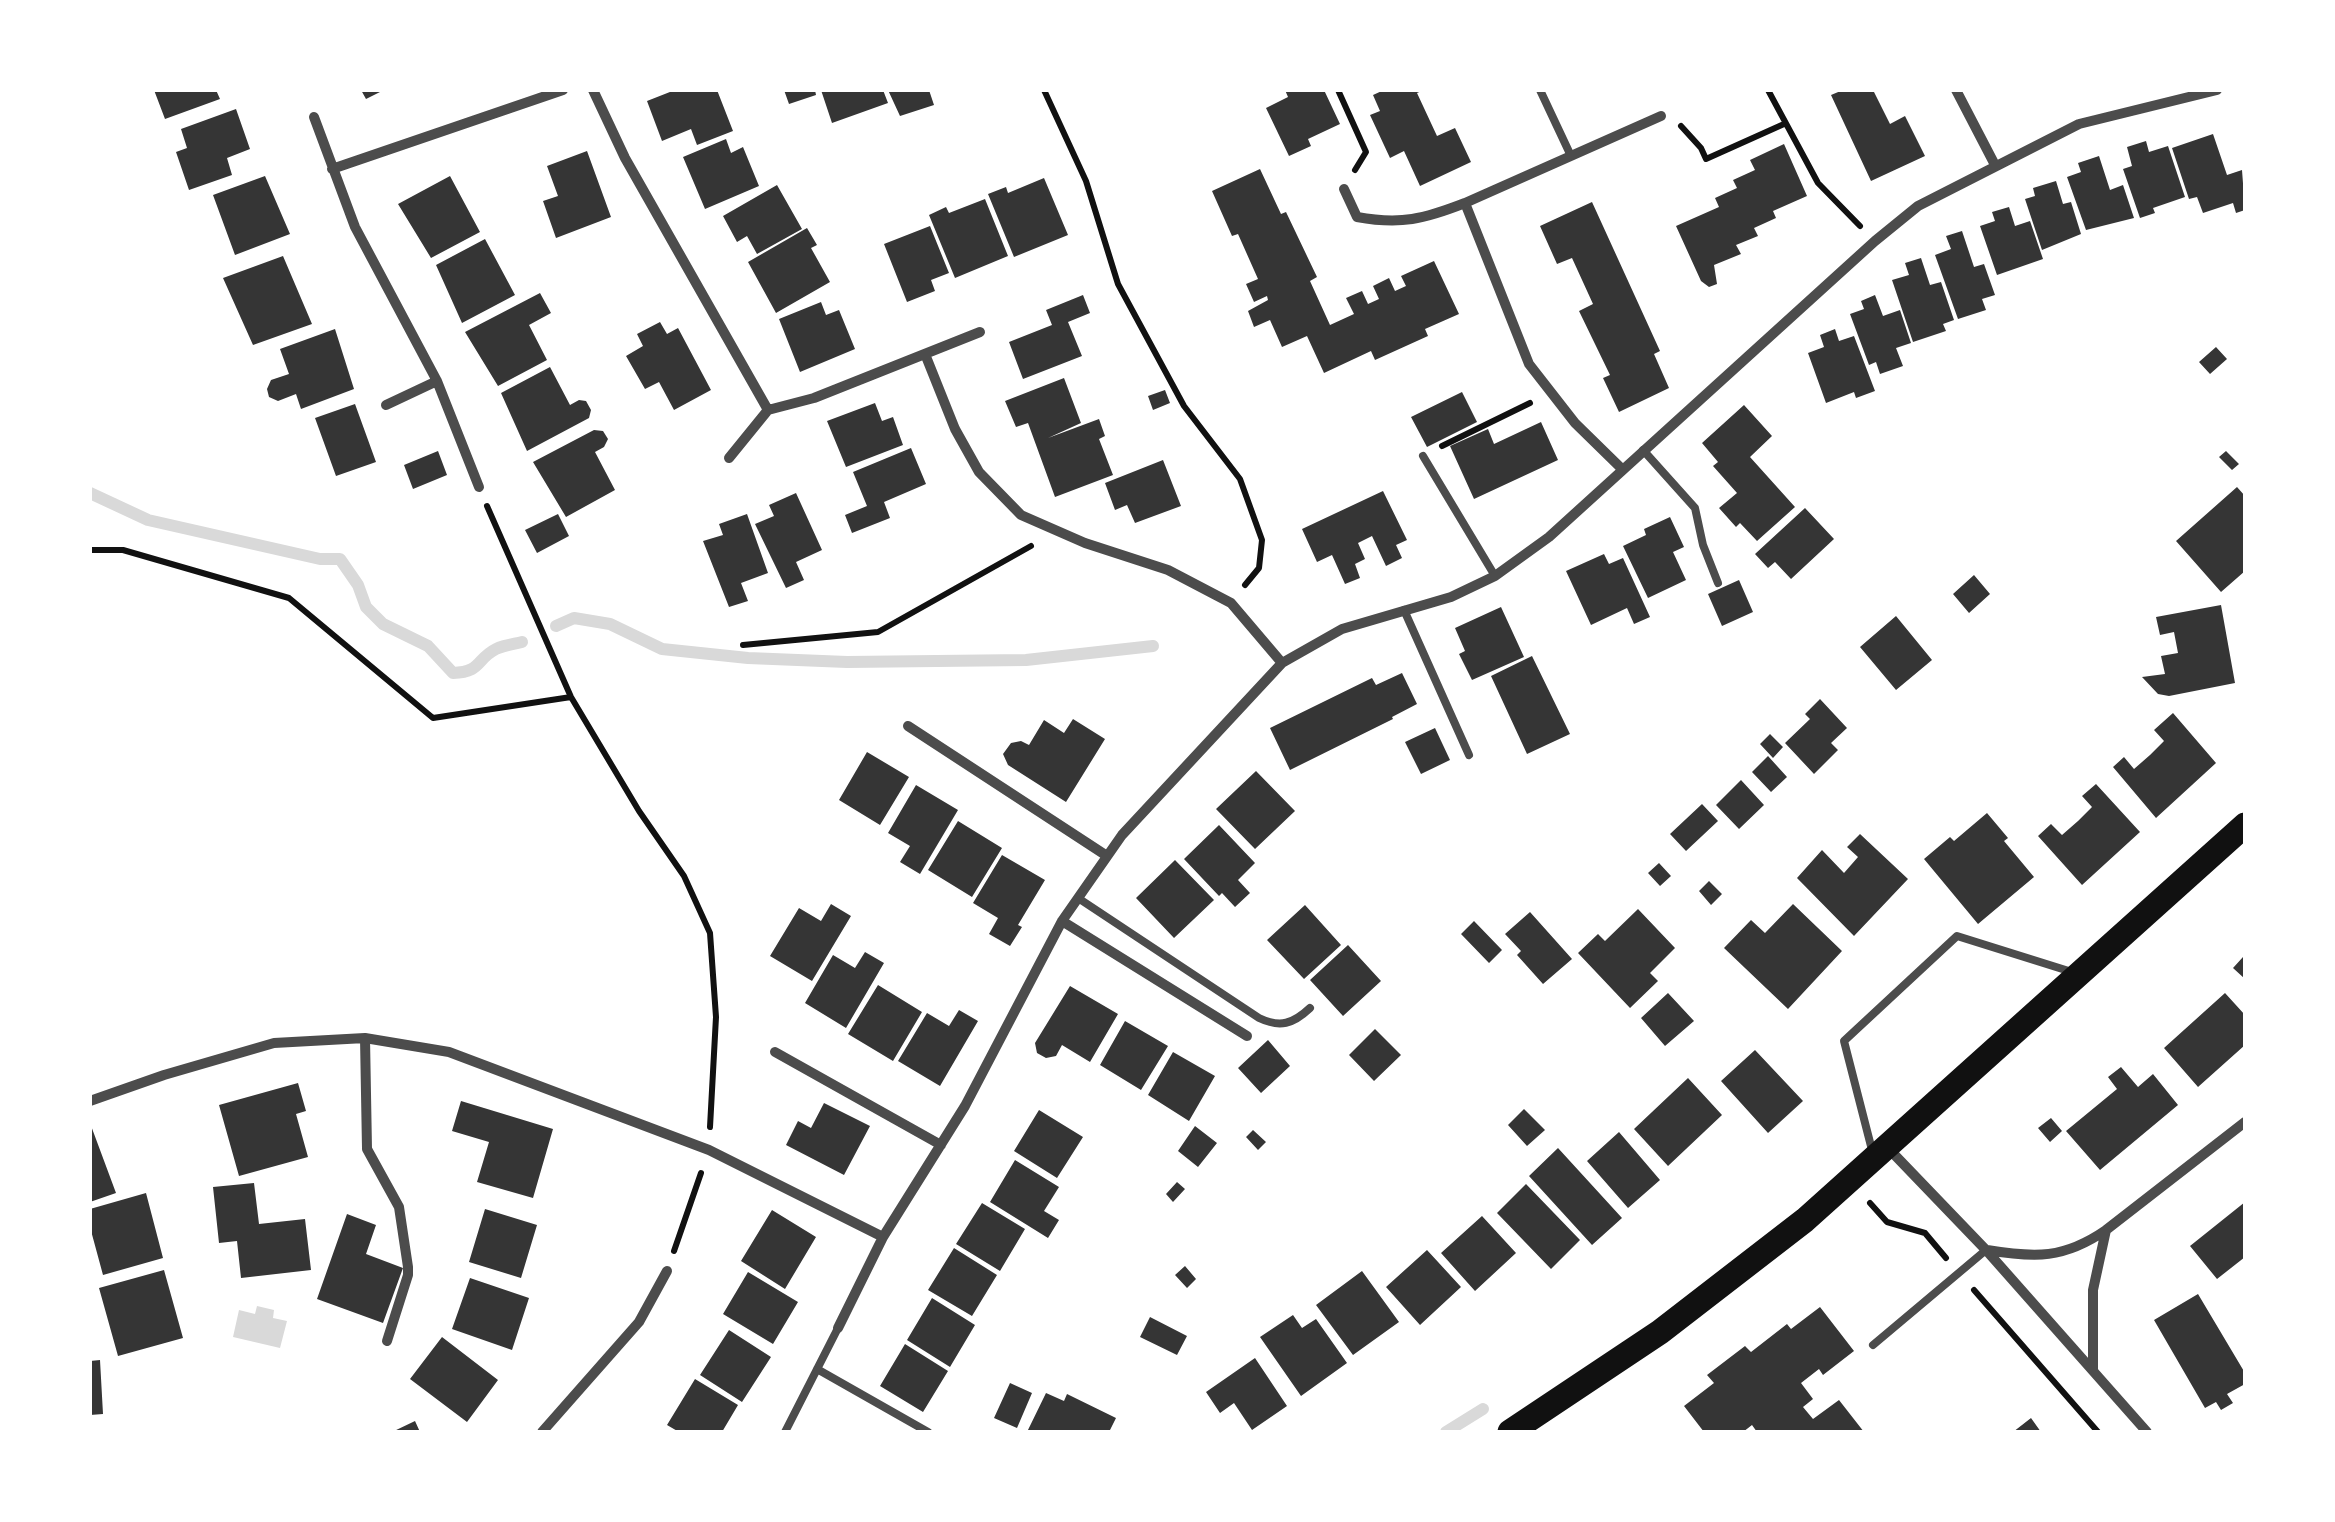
<!DOCTYPE html>
<html>
<head>
<meta charset="utf-8">
<style>
  body { margin:0 }
  #map { position:relative; width:2335px; height:1522px; overflow:hidden; background:#fff; font-family:"Sofia Sans Condensed",sans-serif }
  canvas { display:block }
  .frame { position:absolute; inset:0; border:92px solid #fff; pointer-events:none }
</style>
</head>
<body>
<div id="map">
<canvas width="2335" height="1522"></canvas>
<div class="frame"></div>
</div>
<script>
const ctx = document.querySelector('canvas').getContext('2d');
ctx.lineJoin = 'round';
function fill(path, color) { ctx.fillStyle = color; ctx.fill(path, 'evenodd'); }
function strokePath(path, color, width, dash) { ctx.strokeStyle = color; ctx.lineWidth = width; ctx.lineCap = dash ? 'butt' : 'round'; ctx.setLineDash(dash || []); ctx.stroke(path); }
fill(new Path2D(`
  M257,1306L274,1310L273,1318L287,1321L280,1348L233,1337L239,1310L255,1314Z`), '#d9d9d9');
strokePath(new Path2D(`
  M90,493L148,520L320,559H340L358,585L366,607L383,624L428,646L453,673C482,672 476,659 496,649C504,645 514,644 522,642
  M556,626L574,618L610,624L662,649L748,658L847,662L1026,660L1153,646
  M1446,1432L1483,1409`), '#d9d9d9', 12);
fill(new Path2D(`
  M154,90H216L220,99L165,119Z
  M361,90H384L366,99Z
  M675,90H717L733,131L697,145L691,129L662,141L647,101Z
  M784,90H815L816,95L789,104Z
  M821,90H883L888,103L832,123Z
  M888,90H929L934,105L900,116Z
  M1285,90H1324L1340,124L1308,139L1311,146L1289,156L1266,108L1288,97Z
  M1384,90H1424L1417,93L1437,136L1455,128L1471,162L1420,186L1404,151L1390,158L1370,115L1380,111L1373,95Z
  M1843,90H1873L1890,124L1905,116L1925,156L1871,181L1831,95Z
  M236,109L250,149L227,158L232,175L189,190L176,152L187,148L181,129Z
  M2213,134L2227,175L2242,170L2245,210L2236,213L2233,203L2203,213L2197,197L2189,199L2172,148Z
  M726,139L731,153L743,147L759,186L705,209L683,157Z
  M2146,141L2149,152L2168,146L2185,197L2153,208L2155,213L2140,218L2123,169L2132,166L2127,147Z
  M1784,144L1807,196L1773,211L1776,218L1754,228L1758,236L1736,245L1741,254L1714,265L1717,284L1709,287L1701,281L1676,226L1719,207L1715,198L1737,188L1733,180L1755,170L1750,160Z
  M587,151L611,217L556,238L543,201L558,196L547,166Z
  M2099,156L2110,190L2123,185L2134,218L2086,230L2067,177L2081,172L2078,163Z
  M1260,169L1281,214L1286,212L1317,277L1310,281L1330,325L1354,314L1346,298L1362,291L1368,304L1379,299L1373,286L1389,278L1395,291L1406,286L1401,276L1434,261L1459,314L1425,329L1428,336L1375,360L1371,351L1324,373L1307,336L1282,347L1270,320L1254,327L1248,311L1268,300L1267,296L1254,302L1246,284L1258,279L1238,234L1232,236L1212,191Z
  M265,176L290,234L235,255L213,195Z
  M450,176L480,232L431,258L398,204Z
  M1044,178L1068,235L1014,257L988,194L1006,187L1008,193Z
  M2056,181L2063,204L2071,202L2081,234L2042,250L2025,199L2035,196L2033,188Z
  M777,185L802,229L757,254L747,236L737,242L723,216Z
  M985,199L1008,256L955,278L929,215L946,207L949,213Z
  M1592,202L1660,351L1654,354L1669,388L1619,412L1603,378L1610,375L1579,311L1593,304L1572,258L1557,264L1540,226Z
  M2009,207L2015,226L2030,221L2043,259L1997,275L1980,226L1995,221L1992,212Z
  M930,226L949,273L931,280L935,291L907,302L884,244Z
  M807,228L817,245L811,248L830,282L776,313L748,262Z
  M1962,231L1974,267L1984,264L1995,295L1982,299L1986,310L1958,319L1935,255L1951,249L1946,236Z
  M485,239L515,295L462,323L436,265Z
  M283,256L312,324L253,345L223,278Z
  M1921,258L1930,285L1941,282L1954,320L1943,324L1946,331L1913,342L1892,280L1909,275L1905,263Z
  M540,293L551,313L529,325L547,360L498,386L465,332Z
  M1083,295L1090,313L1068,322L1082,356L1023,379L1009,342L1052,325L1046,310Z
  M1875,295L1883,316L1900,310L1911,343L1896,348L1903,366L1880,374L1876,362L1869,365L1850,314L1864,309L1861,301Z
  M821,302L826,315L839,310L855,349L800,372L779,319Z
  M660,322L667,334L678,328L711,390L674,410L659,382L645,389L626,356L643,346L637,334Z
  M335,329L354,389L301,409L296,394L278,401L269,397L267,389L271,380L289,374L280,349Z
  M1835,329L1839,341L1854,336L1875,391L1856,398L1854,392L1826,403L1808,353L1824,347L1820,335Z
  M2216,347L2227,359L2210,374L2199,362Z
  M550,367L570,405L579,400L586,401L591,410L589,418L527,451L501,393Z
  M1064,378L1081,423L1048,438L1099,419L1105,436L1099,439L1113,475L1055,497L1028,423L1016,427L1005,401Z
  M1165,390L1170,403L1153,410L1148,396Z
  M1462,392L1477,422L1427,447L1411,417Z
  M875,403L882,421L893,417L903,445L846,467L827,421Z
  M355,404L376,462L336,476L315,418Z
  M1744,405L1772,436L1750,457L1795,507L1757,541L1740,523L1736,527L1719,508L1737,493L1713,466L1718,462L1702,443Z
  M1541,422L1558,460L1474,499L1450,446L1488,429L1494,444Z
  M594,430L603,431L608,439L604,447L595,452L615,490L566,517L533,462Z
  M911,448L926,484L884,502L890,518L852,533L845,515L867,506L853,472Z
  M438,451L447,475L413,489L404,465Z
  M2226,451L2239,464L2232,470L2219,457Z
  M1163,460L1181,506L1135,523L1127,505L1115,510L1105,483Z
  M2237,487L2245,496V571L2221,592L2176,541Z
  M1383,491L1407,540L1396,545L1402,558L1386,566L1372,536L1358,543L1365,559L1355,564L1360,578L1345,584L1332,555L1317,562L1302,529Z
  M796,493L822,550L796,562L804,580L786,588L755,524L774,516L769,505Z
  M1805,508L1834,539L1791,579L1775,562L1768,568L1755,554Z
  M558,514L569,536L537,553L525,530Z
  M747,514L768,573L741,583L748,601L729,607L703,541L723,535L719,524Z
  M1670,517L1684,547L1673,552L1686,580L1648,598L1623,546L1646,535L1644,529Z
  M1604,554L1609,564L1623,558L1650,617L1634,624L1627,608L1591,625L1566,571Z
  M1974,575L1990,594L1969,613L1953,594Z
  M1739,580L1753,612L1722,626L1708,594Z
  M2221,605L2235,683L2169,696L2158,694L2142,677L2165,674L2161,656L2178,653L2174,632L2160,635L2156,617Z
  M1501,607L1524,657L1472,680L1459,654L1465,651L1455,628Z
  M1896,616L1932,660L1896,690L1860,647Z
  M1532,656L1570,734L1527,754L1491,676Z
  M1402,673L1417,704L1392,717L1393,719L1290,770L1270,728L1372,678L1376,685Z
  M1820,699L1847,728L1831,743L1838,750L1814,774L1785,743L1810,719L1805,714Z
  M2173,713L2216,763L2156,818L2113,767L2124,757L2134,769L2150,755L2164,741L2154,730Z
  M1073,719L1105,739L1066,802L1008,765L1003,754L1011,743L1021,741L1029,745L1044,720L1064,733Z
  M1435,728L1450,760L1421,774L1405,742Z
  M1770,734L1783,747L1773,758L1760,744Z
  M867,752L909,777L880,825L839,800Z
  M1768,756L1787,777L1771,792L1752,772Z
  M1256,771L1295,811L1255,849L1216,809Z
  M1741,780L1764,805L1739,829L1716,805Z
  M2096,784L2140,832L2082,885L2038,836L2051,824L2062,835L2078,821L2092,807L2082,796Z
  M916,785L958,810L920,874L900,862L910,846L888,833Z
  M1702,804L1718,821L1686,851L1670,834Z
  M1987,813L2008,838L2004,841L2034,877L1978,924L1924,859L1950,837L1954,841Z
  M958,821L1002,848L972,897L928,870Z
  M1219,825L1255,863L1238,880L1250,893L1235,907L1222,893L1219,896L1184,859Z
  M1860,834L1908,879L1854,936L1797,878L1822,850L1844,873L1858,857L1847,847Z
  M1002,855L1045,880L1018,925L1022,927L1010,946L989,934L998,918L973,903Z
  M1175,860L1214,900L1174,938L1136,898Z
  M1659,863L1671,876L1660,886L1648,873Z
  M1709,881L1722,894L1711,905L1699,891Z
  M831,904L851,916L812,981L770,956L799,908L821,921Z
  M1793,904L1842,951L1788,1009L1724,948L1751,920L1765,933Z
  M1305,905L1341,945L1304,979L1267,940Z
  M1638,909L1675,948L1650,973L1658,981L1630,1008L1578,953L1598,934L1605,941Z
  M1530,912L1572,959L1543,984L1517,955L1521,951L1505,934Z
  M1474,921L1502,950L1489,963L1461,934Z
  M1348,945L1381,981L1343,1016L1310,980Z
  M865,952L884,963L846,1028L805,1003L833,955L855,968Z
  M2243,957L2245,958V979L2233,968Z
  M878,985L922,1012L893,1061L848,1034Z
  M1070,986L1118,1014L1090,1062L1062,1045L1056,1056L1046,1058L1037,1053L1035,1043Z
  M1668,993L1694,1021L1665,1046L1641,1018Z
  M2225,993L2245,1015V1045L2198,1087L2164,1048Z
  M959,1010L978,1021L940,1086L898,1061L927,1013L949,1026Z
  M1125,1021L1168,1046L1141,1090L1100,1065Z
  M1375,1029L1401,1055L1374,1081L1349,1055Z
  M1268,1040L1290,1066L1261,1093L1238,1068Z
  M1755,1050L1803,1101L1768,1133L1721,1081Z
  M1173,1052L1215,1076L1189,1121L1148,1095Z
  M2121,1067L2138,1087L2153,1074L2178,1105L2100,1170L2066,1131L2117,1089L2108,1077Z
  M1688,1078L1722,1115L1668,1166L1634,1129Z
  M298,1083L306,1111L296,1114L308,1157L239,1176L219,1105Z
  M461,1101L553,1129L533,1198L477,1182L489,1142L452,1131Z
  M824,1103L870,1126L844,1175L786,1145L798,1121L811,1128Z
  M1524,1109L1545,1130L1527,1146L1508,1125Z
  M1039,1110L1083,1137L1057,1178L1014,1151Z
  M2051,1118L2062,1131L2050,1142L2038,1128Z
  M90,1123L116,1193L90,1202Z
  M1195,1126L1217,1143L1198,1167L1178,1151Z
  M1253,1130L1266,1142L1258,1150L1246,1137Z
  M1619,1132L1660,1180L1628,1208L1587,1161Z
  M1558,1148L1622,1218L1592,1245L1529,1176Z
  M1015,1160L1059,1187L1044,1211L1059,1220L1048,1238L990,1202Z
  M1177,1182L1185,1189L1173,1202L1166,1194Z
  M254,1183L259,1224L305,1219L311,1270L241,1278L237,1241L219,1243L213,1187Z
  M1526,1184L1580,1240L1551,1269L1497,1213Z
  M146,1193L163,1258L103,1275L90,1227V1209Z
  M2245,1202V1257L2217,1279L2190,1246Z
  M982,1203L1025,1229L1000,1271L956,1244Z
  M485,1209L537,1225L521,1278L469,1262Z
  M772,1210L816,1237L785,1289L741,1261Z
  M347,1214L376,1225L366,1254L403,1268L383,1323L317,1299Z
  M1482,1216L1516,1253L1475,1291L1441,1253Z
  M954,1248L997,1275L972,1316L928,1290Z
  M1427,1250L1461,1287L1420,1325L1386,1287Z
  M1185,1266L1196,1279L1187,1288L1175,1275Z
  M164,1270L183,1338L118,1356L99,1288Z
  M1362,1271L1399,1322L1353,1355L1316,1305Z
  M748,1272L798,1302L773,1344L723,1314Z
  M470,1278L529,1298L512,1350L452,1329Z
  M2198,1294L2245,1373V1384L2227,1394L2233,1403L2221,1410L2216,1402L2205,1408L2154,1320Z
  M932,1298L975,1325L950,1367L907,1340Z
  M1820,1307L1854,1351L1823,1375L1819,1369L1801,1383L1813,1399L1803,1407L1813,1419L1839,1400L1864,1432H1757L1752,1425L1743,1432H1704L1684,1406L1714,1383L1707,1375L1745,1346L1751,1352L1787,1324L1791,1329Z
  M1293,1315L1302,1328L1316,1319L1347,1363L1301,1396L1260,1337Z
  M1150,1317L1187,1336L1177,1355L1140,1337Z
  M729,1330L771,1357L742,1402L700,1375Z
  M442,1337L498,1380L467,1422L410,1379Z
  M905,1344L948,1371L923,1412L880,1386Z
  M1255,1358L1287,1406L1252,1430L1234,1403L1220,1413L1206,1392Z
  M100,1360L103,1414L90,1415V1361Z
  M695,1379L738,1405L722,1432H679L667,1425Z
  M1010,1383L1032,1393L1017,1428L994,1418Z
  M1046,1393L1064,1401L1067,1394L1116,1418L1109,1432H1027Z
  M2031,1418L2041,1432H2013Z
  M415,1421L420,1432H392Z`), '#353535');
strokePath(new Path2D(`
  M1044,90L1086,181L1118,284L1184,406L1240,479L1262,540L1259,568L1245,585
  M1338,90L1366,152L1355,170
  M1768,90L1818,183L1860,226
  M1681,126L1701,148L1706,159L1784,124
  M1442,446L1530,403
  M487,506L571,697L639,811L684,876L710,933L716,1017L710,1127
  M90,550H123L289,598L433,718L571,697
  M743,645L878,632L1031,546
  M1870,1203L1887,1222L1925,1233L1946,1258
  M674,1251L701,1173
  M1974,1290L2098,1432`), '#111', 6);
strokePath(new Path2D(`
  M1540,90L1571,156
  M1643,450L1695,508L1703,545L1718,583
  M1423,456L1495,576
  M1404,610L1469,755
  M1078,898L1259,1018C1280,1028 1293,1024 1310,1008
  M1873,1154L1844,1041L1957,936L2072,972
  M1873,1345L1986,1250
  M817,1369L928,1432
  M785,1432L838,1328`), '#4c4c4c', 8);
strokePath(new Path2D(`
  M593,90L625,158L768,410L814,398L980,332
  M1956,90L1995,165
  M314,117L355,227L437,381L479,487
  M332,169L563,90
  M1344,189L1357,217C1401,225 1424,219 1465,203
  M925,354L955,429L979,472L1021,515L1085,543L1168,570L1231,603L1282,663
  M386,405L437,381
  M729,458L768,410
  M1622,469L1575,423L1529,364L1465,203L1661,116
  M908,726L1107,856
  M1062,921L1247,1036
  M365,1038L367,1149L399,1207L408,1267V1275L387,1341
  M775,1052L941,1145
  M90,1101L164,1075L274,1043L365,1038L449,1052L709,1150L883,1237
  M1888,1148L1986,1250L2147,1432
  M1987,1250C2035,1258 2064,1259 2106,1230
  M838,1328L883,1237L965,1106L1062,921L1122,835L1282,663L1342,629L1451,597L1495,576L1549,537L1875,241L1918,206L2079,124L2217,90
  M2093,1371V1290L2106,1230L2245,1122
  M542,1432L639,1322L667,1271`), '#4c4c4c', 10);
strokePath(new Path2D(`
  M1510,1432L1660,1332L1805,1220L2245,825`), '#111', 25);
</script>
</body>
</html>
